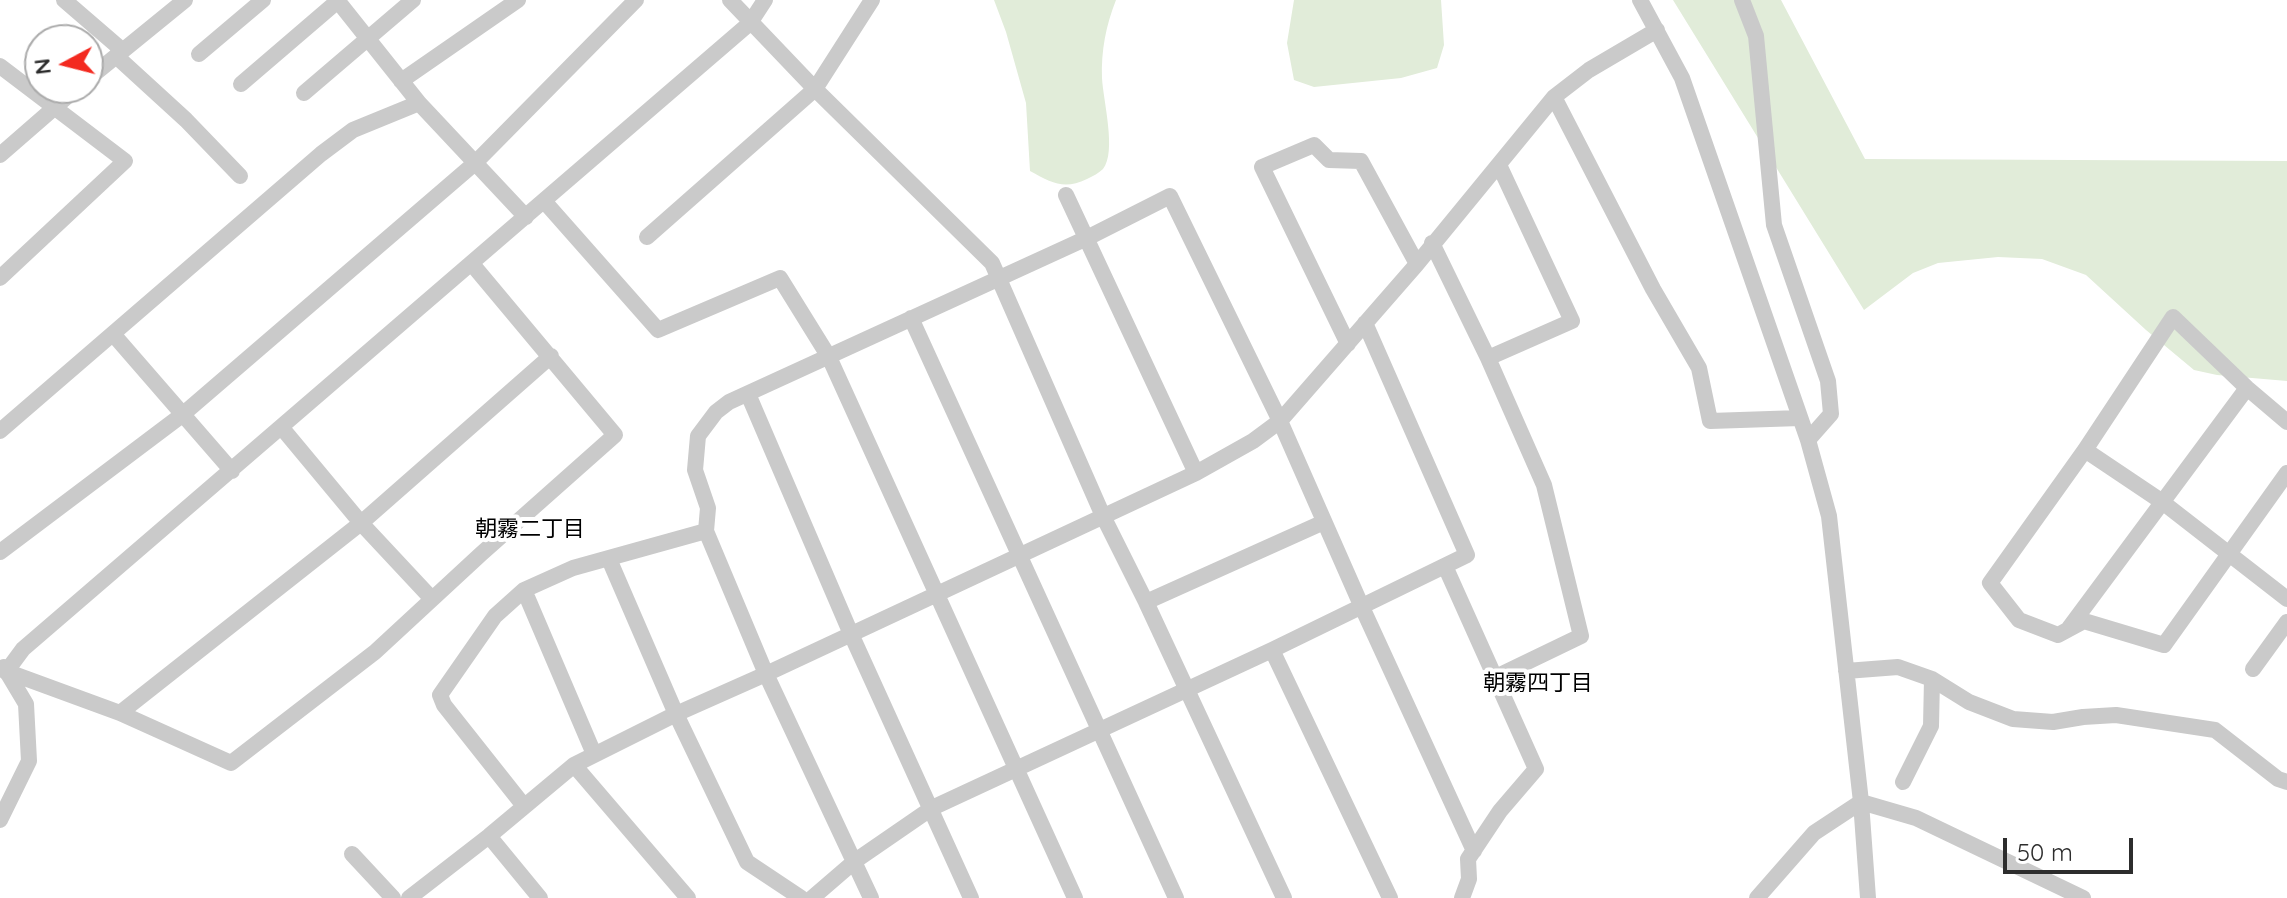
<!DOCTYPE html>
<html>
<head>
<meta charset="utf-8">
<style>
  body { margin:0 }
  #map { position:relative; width:2287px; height:898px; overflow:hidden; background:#fff; font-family:Quicksand,sans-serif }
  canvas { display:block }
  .north { position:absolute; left:24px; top:24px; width:80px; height:80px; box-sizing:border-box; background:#fff; border:2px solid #ababab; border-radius:50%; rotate:263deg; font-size:22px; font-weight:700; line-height:32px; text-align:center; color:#2d2d2d }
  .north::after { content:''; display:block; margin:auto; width:28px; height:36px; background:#f32a20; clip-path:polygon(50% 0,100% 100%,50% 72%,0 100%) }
  .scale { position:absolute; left:2003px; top:838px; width:130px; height:36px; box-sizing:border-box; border:4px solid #2d2d2d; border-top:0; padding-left:10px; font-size:24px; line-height:28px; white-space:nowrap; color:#2d2d2d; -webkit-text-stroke:6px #fff; paint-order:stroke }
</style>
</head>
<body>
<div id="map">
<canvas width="2287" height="898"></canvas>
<div class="north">N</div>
<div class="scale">50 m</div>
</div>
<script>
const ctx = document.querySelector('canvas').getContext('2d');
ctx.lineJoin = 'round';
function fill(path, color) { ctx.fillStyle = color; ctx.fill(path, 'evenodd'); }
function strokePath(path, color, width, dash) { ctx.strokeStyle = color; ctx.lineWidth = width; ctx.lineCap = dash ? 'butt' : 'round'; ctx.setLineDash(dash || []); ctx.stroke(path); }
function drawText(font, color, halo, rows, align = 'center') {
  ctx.font = font + ' Quicksand,"Noto Sans JP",sans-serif'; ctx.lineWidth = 8; ctx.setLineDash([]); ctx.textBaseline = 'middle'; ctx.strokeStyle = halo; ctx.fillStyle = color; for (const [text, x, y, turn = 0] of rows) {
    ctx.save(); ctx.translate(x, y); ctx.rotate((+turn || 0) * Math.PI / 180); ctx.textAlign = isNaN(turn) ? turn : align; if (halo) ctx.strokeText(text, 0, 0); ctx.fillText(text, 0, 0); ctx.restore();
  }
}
fill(new Path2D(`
  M994,0H1116C1106,25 1101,51 1102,78C1103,100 1117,152 1103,169C1099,173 1093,176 1087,179C1064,190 1052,183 1030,171L1026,103L1006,32Z
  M1294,0H1441L1444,45L1437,68L1401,78L1314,87L1294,80L1287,43Z
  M1673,0H1781L1865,159L2287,161V381L2217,375L2194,370L2146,330L2086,275L2042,259L1998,257L1938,263L1913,273L1864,310Z`), '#e1ecd9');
strokePath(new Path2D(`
  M64,0L122,50
  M337,0L419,103L526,217
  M730,0L815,89L992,263L1103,516L1146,602L1284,898
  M1640,0L1682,78L1808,440L1829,516L1861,802L1868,898
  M1742,0L1756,36L1774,225L1828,381L1831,414L1808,440
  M199,54L263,0
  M116,56L186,120L240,176
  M0,66L125,161L0,278
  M88,79L185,0
  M401,81L518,0
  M241,84L339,0
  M304,93L413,0
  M1554,97L1653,289L1699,368L1710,421L1800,418
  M0,155L77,88
  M1066,195L1196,473
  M544,201L658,330L780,278L829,357L1075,898
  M647,237L815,89L872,0
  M1432,243L1488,358L1544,485L1581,636L1496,677
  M911,318L1176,898
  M113,334L232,471
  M1348,344L1262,167L1314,145L1329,160L1361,161L1417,264
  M1488,358L1572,321L1499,165
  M748,394L851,634L971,898
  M2287,422L2247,388L2173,317L2085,450L1990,583L2019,620L2058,635L2084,621L2164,645L2287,473
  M282,428L361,523L432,599
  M0,431L321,154L353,130L419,103
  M2085,450L2161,501L2287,599
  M0,552L182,415L475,163L636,0
  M609,559L676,714L747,862L801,898
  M1445,566L1536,769L1500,811L1468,859L1469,879L1462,898
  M524,590L594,754
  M1146,602L1324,522
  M2069,628L2247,388
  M1272,650L1390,898
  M0,669L120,713L231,763L375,652L481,554L615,435L472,264
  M2253,669L2287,622
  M1846,671L1898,667L1932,679L1969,702L2013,719L2053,722L2083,717L2116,715L2215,730L2278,779L2287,782
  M6,672L23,649L750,23L765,0
  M120,713L361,523L551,356
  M574,765L688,898
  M1903,782L1931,726L1932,679
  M524,806L444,705L440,695L495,616L524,590L573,568L706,531
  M0,820L29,761L26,704L4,667
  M489,836L540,898
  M352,854L393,898
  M409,898L489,836L574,765L676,714L766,674L1196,473L1253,441L1280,421L1417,264L1554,97L1589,70L1657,30
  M812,898L855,861L932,808L1272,650L1467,555L1365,323
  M871,898L766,674L706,531L708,508L695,470L698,436L716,412L729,402L1087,238L1170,196L1280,421L1361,605L1474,851
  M1757,898L1814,833L1861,802L1916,818L2083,898`), '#cacaca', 16);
drawText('22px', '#000', '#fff', [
  ["朝霧二丁目",530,529],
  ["朝霧四丁目",1538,683]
]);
</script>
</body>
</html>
